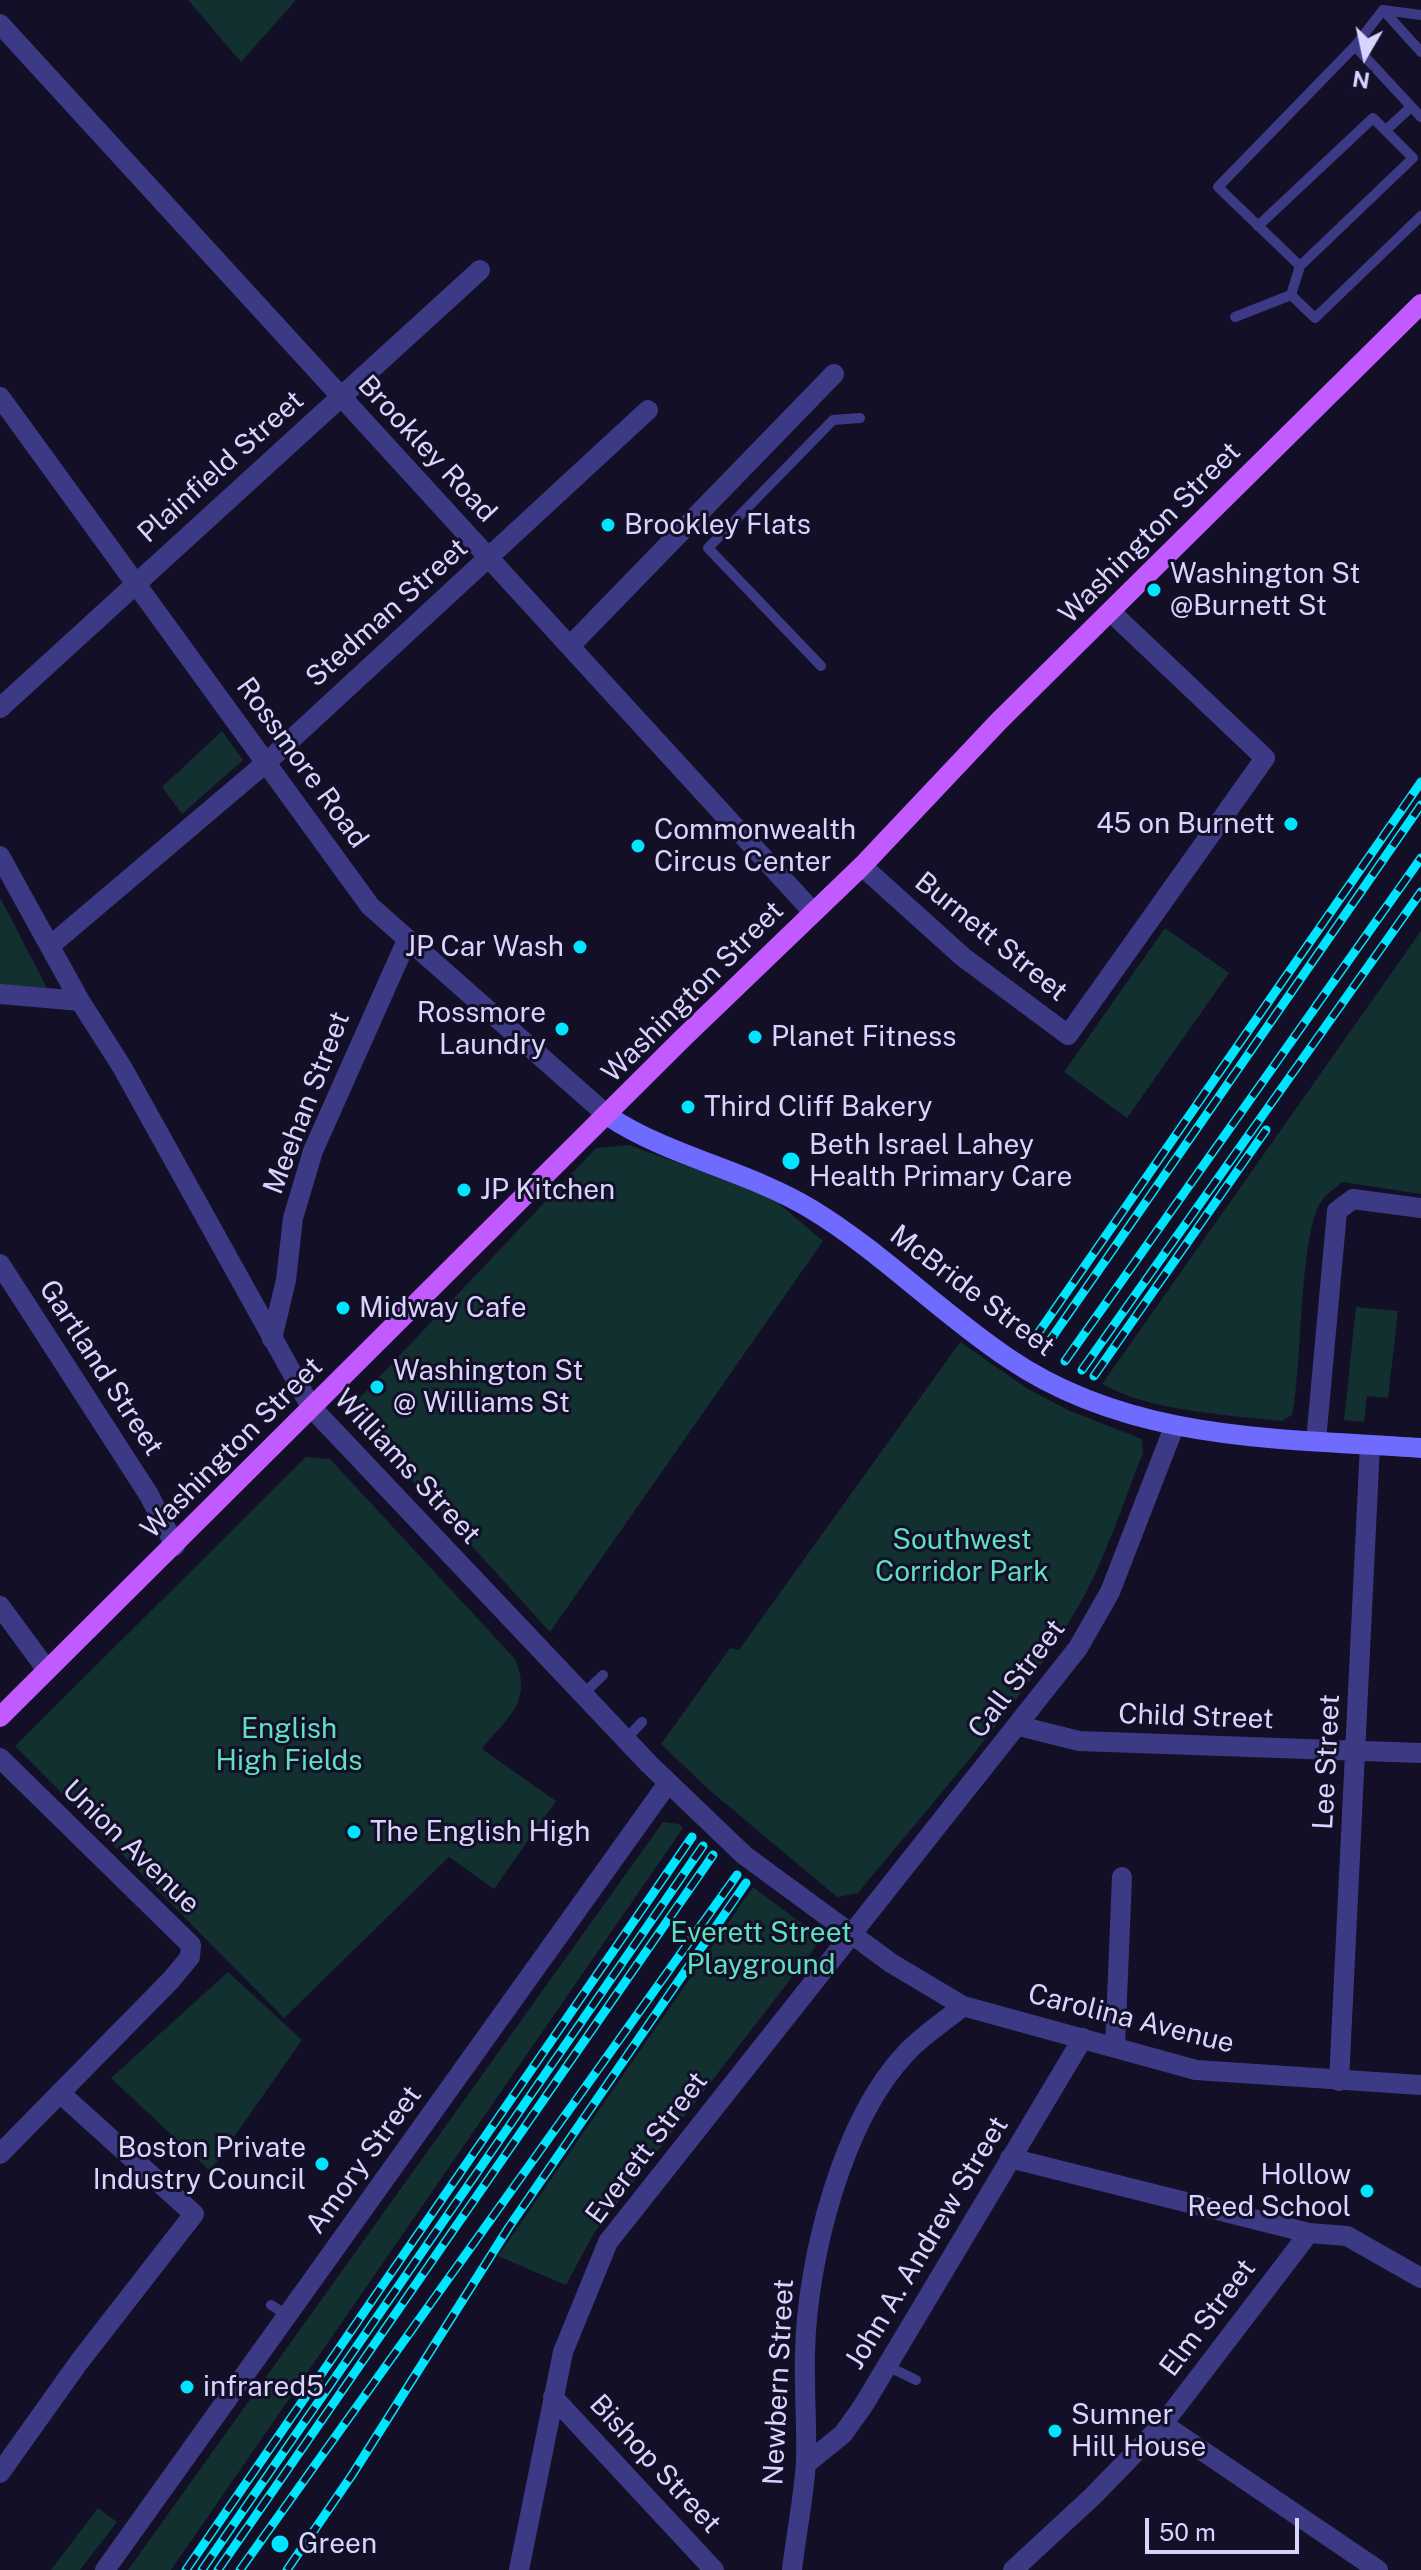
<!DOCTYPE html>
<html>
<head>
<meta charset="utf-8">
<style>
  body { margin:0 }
  #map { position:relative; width:1421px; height:2570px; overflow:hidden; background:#130f26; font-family:"Public Sans",sans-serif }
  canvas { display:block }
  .north { position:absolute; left:1325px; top:16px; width:80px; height:80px; -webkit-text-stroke:6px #130f26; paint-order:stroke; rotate:189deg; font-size:22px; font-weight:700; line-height:32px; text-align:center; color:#d9d4ff }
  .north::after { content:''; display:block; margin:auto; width:28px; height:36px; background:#d9d4ff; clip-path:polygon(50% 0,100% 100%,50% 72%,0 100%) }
  .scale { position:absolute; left:1145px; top:2518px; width:154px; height:36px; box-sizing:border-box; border:4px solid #d9d4ff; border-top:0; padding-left:10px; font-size:24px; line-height:28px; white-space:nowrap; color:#d9d4ff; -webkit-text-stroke:6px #130f26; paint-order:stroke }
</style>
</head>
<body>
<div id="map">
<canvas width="1421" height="2570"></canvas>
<div class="north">N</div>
<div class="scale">50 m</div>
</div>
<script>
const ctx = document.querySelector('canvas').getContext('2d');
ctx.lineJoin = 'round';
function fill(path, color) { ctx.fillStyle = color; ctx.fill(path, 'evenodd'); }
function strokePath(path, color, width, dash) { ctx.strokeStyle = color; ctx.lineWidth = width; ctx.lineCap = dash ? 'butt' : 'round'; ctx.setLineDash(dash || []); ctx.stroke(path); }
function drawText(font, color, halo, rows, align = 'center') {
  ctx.font = font + ' "Public Sans",sans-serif'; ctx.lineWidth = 6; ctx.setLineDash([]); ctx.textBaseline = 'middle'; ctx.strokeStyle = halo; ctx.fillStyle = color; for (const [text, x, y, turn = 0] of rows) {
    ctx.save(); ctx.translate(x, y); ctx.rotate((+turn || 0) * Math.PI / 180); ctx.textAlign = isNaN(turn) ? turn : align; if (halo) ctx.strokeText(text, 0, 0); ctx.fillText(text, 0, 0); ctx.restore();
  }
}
fill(new Path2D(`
  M188,0H296L241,62Z
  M222,731L243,760L182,814L162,787Z
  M0,899H1L47,988L0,987Z
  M1165,928L1229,973L1127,1118L1064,1072Z
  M1421,931V1194L1342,1182C1336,1188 1328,1193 1323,1199C1298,1230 1303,1368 1292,1415L1282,1421L1271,1420C1218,1414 1148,1410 1102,1384Z
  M629,1145L770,1196L823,1241L550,1632L348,1410L596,1148Z
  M1356,1307L1398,1311L1388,1398L1367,1396L1364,1422L1344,1420Z
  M960,1342L1028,1389L1068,1410L1142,1439L1143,1453C1122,1505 1105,1561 1077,1609C1020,1706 930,1805 858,1893L837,1897L707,1788L661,1744L730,1648L739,1650Z
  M306,1457L330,1459L515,1659C533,1703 508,1716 482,1749L556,1801L494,1889L449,1857L284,2018L15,1746Z
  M663,1822L679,1824L683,1828L171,2570H128Z
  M753,1887L816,1934L817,1945L594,2233L566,2285L498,2256Z
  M228,1972L302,2040L210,2171L111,2078Z
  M98,2508L117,2522L80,2570H51Z`), '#12302f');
strokePath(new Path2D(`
  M1383,10L1421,52
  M1383,10L1421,15
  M1355,46L1383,10
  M1386,130L1411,107
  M1258,226L1373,118L1413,158L1300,266L1218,187L1355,46L1421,117
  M1300,266L1291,295L1315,318L1421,216
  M1235,317L1291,295
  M821,666L708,548L833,420L860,418
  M583,1694L603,1675
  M626,1739L642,1722
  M271,2305L287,2315
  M887,2366L916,2380`), '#3d3a85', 10);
strokePath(new Path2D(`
  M0,24L813,912
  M0,397L370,906L608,1116
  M571,645L834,374
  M0,708L480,270
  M0,856L80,1001L122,1067L311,1407L649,1764L744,1855L891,1963L963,2006L1196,2070L1421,2085
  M862,866L963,957L1068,1035L1265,758L1111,612
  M50,946L268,761L648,410
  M0,994L80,1001
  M0,1264L149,1495L175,1546
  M272,1339L286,1280L293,1218L313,1151L407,940
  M1316,1441L1337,1211L1353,1199L1421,1208
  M0,1606L47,1670
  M1019,1726L1079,1741L1421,1753
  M0,1758L191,1945L190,1957L171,1980L0,2154
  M1115,2047L1122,1877
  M1339,2081L1370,1445
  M1010,2158L1309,2233L1347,2236L1421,2278
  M553,2397L714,2570
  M1163,2424L1378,2570
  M806,2464L843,2434L863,2406L1083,2038
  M0,2473L79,2362L194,2214L60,2093
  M105,2570L668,1783
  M519,2570L563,2352L608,2242L1078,1648L1110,1592L1174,1427
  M792,2570C796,2534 804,2497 806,2461C807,2425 804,2388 805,2352C807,2260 842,2120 907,2052C923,2035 945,2021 963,2006
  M1013,2570L1093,2496L1163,2424L1309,2233`), '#3d3a85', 20);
strokePath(new Path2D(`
  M608,1116C670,1157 746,1170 811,1209C882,1252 939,1312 1008,1358C1131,1442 1279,1438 1421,1448`), '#6f6bff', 20);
strokePath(new Path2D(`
  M0,1717L684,1037L862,866L999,721L1421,304`), '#c25bff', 20);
const rail = new Path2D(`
  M1032,1342L1421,782
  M1044,1349L1421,805
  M1065,1361L1421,858
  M1082,1370L1421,892
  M1094,1376L1266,1130
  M186,2570L692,1837
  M202,2570L703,1846
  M218,2570L713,1855
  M240,2570L737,1875
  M287,2570L352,2475L509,2227L746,1883`);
strokePath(rail, '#00e5ff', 9);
strokePath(rail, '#130f26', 6, [18]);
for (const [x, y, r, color] of [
  [608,525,8,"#00e5ff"],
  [1154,590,8,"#00e5ff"],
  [1291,824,8,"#00e5ff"],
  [638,846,8,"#00e5ff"],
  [580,947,8,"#00e5ff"],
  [562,1029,8,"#00e5ff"],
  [755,1037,8,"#00e5ff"],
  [688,1107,8,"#00e5ff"],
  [791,1161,10,"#00e5ff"],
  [464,1190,8,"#00e5ff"],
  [343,1308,8,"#00e5ff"],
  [377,1387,8,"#00e5ff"],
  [354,1832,8,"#00e5ff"],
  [322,2164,8,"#00e5ff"],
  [1367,2191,8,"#00e5ff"],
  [187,2387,8,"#00e5ff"],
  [1055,2431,8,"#00e5ff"],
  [280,2544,10,"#00e5ff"]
]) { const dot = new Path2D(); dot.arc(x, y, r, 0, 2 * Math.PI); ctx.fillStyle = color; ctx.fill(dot); strokePath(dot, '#130f26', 3); }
drawText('28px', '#d9d4ff', '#130f26', [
  ["Brookley Road",427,449,47],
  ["Plainfield Street",221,467,-42],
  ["Washington Street",1150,533,-45],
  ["Stedman Street",387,613,-42],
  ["Rossmore Road",302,763,54],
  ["Burnett Street",991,937,39],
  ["Washington Street",693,992,-45],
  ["Meehan Street",307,1103,-69],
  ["McBride Street",972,1291,37],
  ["Gartland Street",101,1368,57],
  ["Washington Street",232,1448,-45],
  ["Williams Street",407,1467,47],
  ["Call Street",1017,1679,-53],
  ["Child Street",1196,1717,2],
  ["Lee Street",1327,1762,-87],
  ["Union Avenue",131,1847,44],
  ["Carolina Avenue",1131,2019,14],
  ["Everett Street",647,2148,-53],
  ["Amory Street",364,2160,-54],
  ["John A. Andrew Street",927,2243,-59],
  ["Elm Street",1208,2318,-53],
  ["Newbern Street",779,2382,-87],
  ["Bishop Street",655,2464,47]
]);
drawText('28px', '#d9d4ff', '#130f26', [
  ["Brookley Flats",624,525],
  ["Washington St",1170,574],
  ["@Burnett St",1170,606],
  ["45 on Burnett",1275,824,"right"],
  ["Commonwealth",654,830],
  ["Circus Center",654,862],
  ["JP Car Wash",564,947,"right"],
  ["Rossmore",546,1013,"right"],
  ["Laundry",546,1045,"right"],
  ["Planet Fitness",771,1037],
  ["Third Cliff Bakery",704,1107],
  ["Beth Israel Lahey",809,1145],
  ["Health Primary Care",809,1177],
  ["JP Kitchen",480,1190],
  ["Midway Cafe",359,1308],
  ["Washington St",393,1371],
  ["@ Williams St",393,1403],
  ["The English High",370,1832],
  ["Boston Private",306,2148,"right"],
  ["Industry Council",306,2180,"right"],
  ["Hollow",1351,2175,"right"],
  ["Reed School",1351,2207,"right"],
  ["infrared5",203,2387],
  ["Sumner",1071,2415],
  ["Hill House",1071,2447],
  ["Green",298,2544]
], 'left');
drawText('28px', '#5fe0c0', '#130f26', [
  ["Southwest",962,1540],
  ["Corridor Park",962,1572],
  ["English",289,1729],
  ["High Fields",289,1761],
  ["Everett Street",761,1933],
  ["Playground",761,1965]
]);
</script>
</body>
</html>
